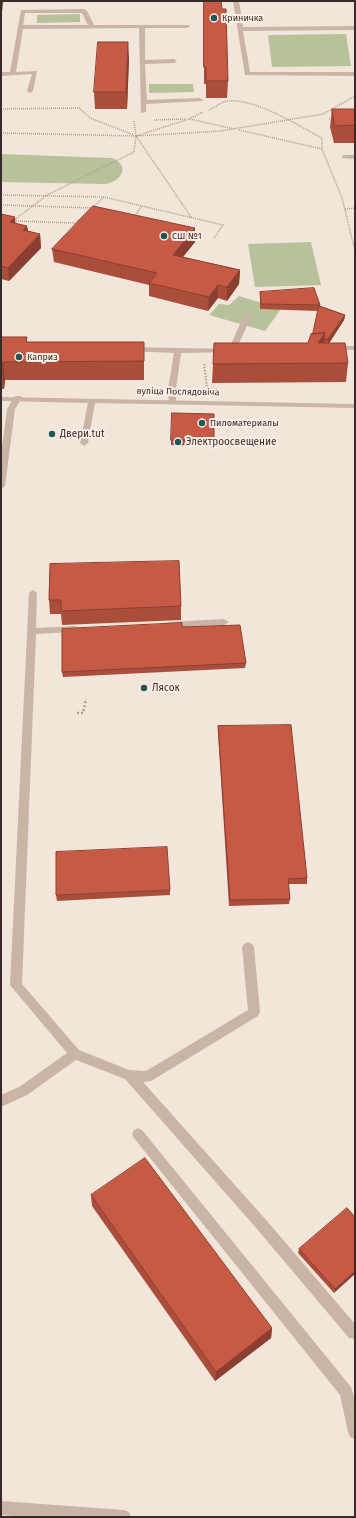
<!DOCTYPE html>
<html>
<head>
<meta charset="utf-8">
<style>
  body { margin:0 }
  #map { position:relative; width:356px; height:1518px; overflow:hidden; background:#f2e5da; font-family:"Fira Sans",sans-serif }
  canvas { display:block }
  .frame { position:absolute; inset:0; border:2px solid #362b27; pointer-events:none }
</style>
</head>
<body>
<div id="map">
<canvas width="356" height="1518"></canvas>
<div class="frame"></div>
</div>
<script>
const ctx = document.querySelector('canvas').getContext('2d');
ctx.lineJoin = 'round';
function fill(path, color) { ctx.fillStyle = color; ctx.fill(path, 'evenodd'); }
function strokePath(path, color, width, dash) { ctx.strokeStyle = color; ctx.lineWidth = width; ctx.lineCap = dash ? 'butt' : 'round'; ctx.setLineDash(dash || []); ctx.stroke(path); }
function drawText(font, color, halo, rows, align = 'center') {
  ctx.font = font + ' "Fira Sans",sans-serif'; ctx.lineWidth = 4; ctx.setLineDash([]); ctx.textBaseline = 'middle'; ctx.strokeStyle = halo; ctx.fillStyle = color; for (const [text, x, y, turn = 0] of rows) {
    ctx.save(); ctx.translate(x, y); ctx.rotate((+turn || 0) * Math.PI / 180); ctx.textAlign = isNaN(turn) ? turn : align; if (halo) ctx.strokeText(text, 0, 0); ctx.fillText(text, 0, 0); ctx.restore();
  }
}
fill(new Path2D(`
  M80,14V22L37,23V15Z
  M346,34L351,66L272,67L268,35Z
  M149,84H193L194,92L149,93Z
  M1,154L111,158C131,164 122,182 105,184L1,182Z
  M311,242L321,285L255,287L248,244Z
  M239,296L281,309L265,331L209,315L219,304L229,305Z`), '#b7c19a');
strokePath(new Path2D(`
  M1,109L79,108L90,118L134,135
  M209,110C215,107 221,102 228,101C255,98 299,126 322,138V149L342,198L355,251
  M190,119L234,129
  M329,119H335
  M154,120L185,119
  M134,121L136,136L191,217
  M239,130L322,149
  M1,133L136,136L221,131L323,114L355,96
  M1,195L104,197L142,206
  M1,205L92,208
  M92,208L103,198
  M345,209L355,208
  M134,217L142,206L223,225L214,238
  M13,221L47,195L134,152L136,136L189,119L203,112
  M14,221L76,223L80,219`), '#b59e91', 1.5, [1, 1]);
strokePath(new Path2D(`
  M204,364L207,388
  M205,391L207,388L217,389`), '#b59e91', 2, [1.5, 1.5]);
strokePath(new Path2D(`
  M77,713H83L86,699`), '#b59e91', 2.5, [2, 2]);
fill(new Path2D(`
  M233,1H239L243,27L355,26V30L243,31L250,72H355V76L245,75Z
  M84,9L87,11L94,25H189L190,26L187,28H145V60L174,59L177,61L174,63L145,64L147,100L200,98L203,100L202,101L146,104V112L141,113L139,28L23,29L16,72L37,71L33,91L30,93L27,91L32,74L1,76V72H10L21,10ZM25,13H82L88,25H23Z
  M344,155H355V159L342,158V156Z
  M245,313H248L252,315L235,352L181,353L176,389V404H170L169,402L168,389L174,353L130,351L126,349L130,347L229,349Z
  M329,346H355V350H329Z
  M15,396H21L22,398L15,409L5,486L1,489V455L7,409Z
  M33,590L37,593L36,628L75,626L80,629L75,632L36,634L22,984L79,1050L129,1070L146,1071L248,1010L242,947L244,944L248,942L252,944L254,947L260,1012L258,1016L151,1081L143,1082L267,1221L355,1324V1339L349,1338L257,1229L125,1079L76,1060L27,1095L1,1107V1095L19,1087L67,1053L10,985L29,593Z
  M224,619L229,622L224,625L169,628L164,625L169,622Z
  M138,1128L142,1130L351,1387L355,1401V1439L350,1437L348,1432L340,1395L134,1138L132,1134L134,1130Z
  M1,1501L124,1510L129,1512L131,1517H25L1,1515Z`), '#cab4a6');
fill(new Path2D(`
  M1,397L355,404V408L95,403L88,443L84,446L80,443L88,403L1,401Z`), '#cab4a6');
fill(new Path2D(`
  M204,1L228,81L227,98H206V84H204Z
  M129,58L127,109H95L94,92Z
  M332,109H355V143H334L330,127Z
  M1,214L16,224L27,226L28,231L40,234L41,248L9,281L1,279Z
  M195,242L183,257L240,270L239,284L227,301L218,298L208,311L149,296V285L54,262L52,249Z
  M260,292L320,305V306L345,315L344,320L329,343L348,363L346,382L212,383L213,364L308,343L313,334L318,311L260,309Z
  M1,337H27V342H144V380H5L4,389H1Z
  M214,414V446L171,445V440Z
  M50,564L181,606V620L62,625L61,614H50L49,600Z
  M182,627L246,663L245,668L63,677L62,672Z
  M218,726L307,878V884H288L290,899L289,904L229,906L218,732Z
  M170,890V895L57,901L56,895Z
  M91,1195L272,1328L271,1338L215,1381L92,1206Z
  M355,1217L334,1293L298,1253L299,1249Z`), '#aa4d3a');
fill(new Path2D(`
  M1,1H3V3L1,21Z
  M128,42L129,58L127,109L126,92Z
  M15,217L16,231L10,222Z
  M27,226L29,240L23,230Z
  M195,228V242L173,269V255Z
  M40,234L41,248L9,281L8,268Z
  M240,270L239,284L227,301V287Z
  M218,285V298L208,311L209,297Z
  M345,315L344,320L328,345V339Z
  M325,333L323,352L318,343Z
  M3,362L5,380L4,389L2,370Z
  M355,1271V1274L334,1293L335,1289Z
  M272,1328L271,1338L215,1381L216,1372Z`), '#8b3f30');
const building = new Path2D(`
  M204,1H221L222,9H226L228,81H206V67H204Z
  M98,42H128L126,92H94Z
  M332,109H355V125L335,126Z
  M93,206L195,228L173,255L240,270L227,287L218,285L209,297L149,283L157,273L52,249Z
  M1,214L15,217L10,222L27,226L23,230L40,234L8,268L1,266Z
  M314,288L320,305L261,304L260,292Z
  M319,306L345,315L328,339L324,340L325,333L313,334Z
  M325,333L318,343H345L348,363L213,364L214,343H308L311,334Z
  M1,337H27L26,342H144V361L3,362L2,370H1Z
  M172,413L214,414V440H171Z
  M179,561L181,606L61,611V600H49L50,564Z
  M182,623V627L240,625L246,663L62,672V629Z
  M291,725L307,878L288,879L290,899L230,900L218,726Z
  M167,847L170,890L56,895V852Z
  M145,1158L272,1328L216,1372L91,1195Z
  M347,1208L355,1217V1271L335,1289L299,1249Z`);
fill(building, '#c65a44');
strokePath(building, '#8b3f30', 1);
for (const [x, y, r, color] of [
  [214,18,4,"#1d5757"],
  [164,236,4,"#1d5757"],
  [19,357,4,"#1d5757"],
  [202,423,4,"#1d5757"],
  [52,434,4,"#1d5757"],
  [178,442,4,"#1d5757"],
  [144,688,4,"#1d5757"]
]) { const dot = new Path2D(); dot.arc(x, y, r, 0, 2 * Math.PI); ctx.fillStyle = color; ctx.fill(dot); strokePath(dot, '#f9efe7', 1.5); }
drawText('9px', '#362b27', '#f9efe7', [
  ["Криничка",222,18],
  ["СШ №1",172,236],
  ["Каприз",27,357],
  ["Пиломатериалы",210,423]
], 'left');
drawText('9px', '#362b27', '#f9efe7', [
  ["вуліца Послядовіча",178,392,1]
]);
drawText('10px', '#362b27', '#f9efe7', [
  ["Двери.tut",60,434],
  ["Электроосвещение",186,442],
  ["Лясок",152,688]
], 'left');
</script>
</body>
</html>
